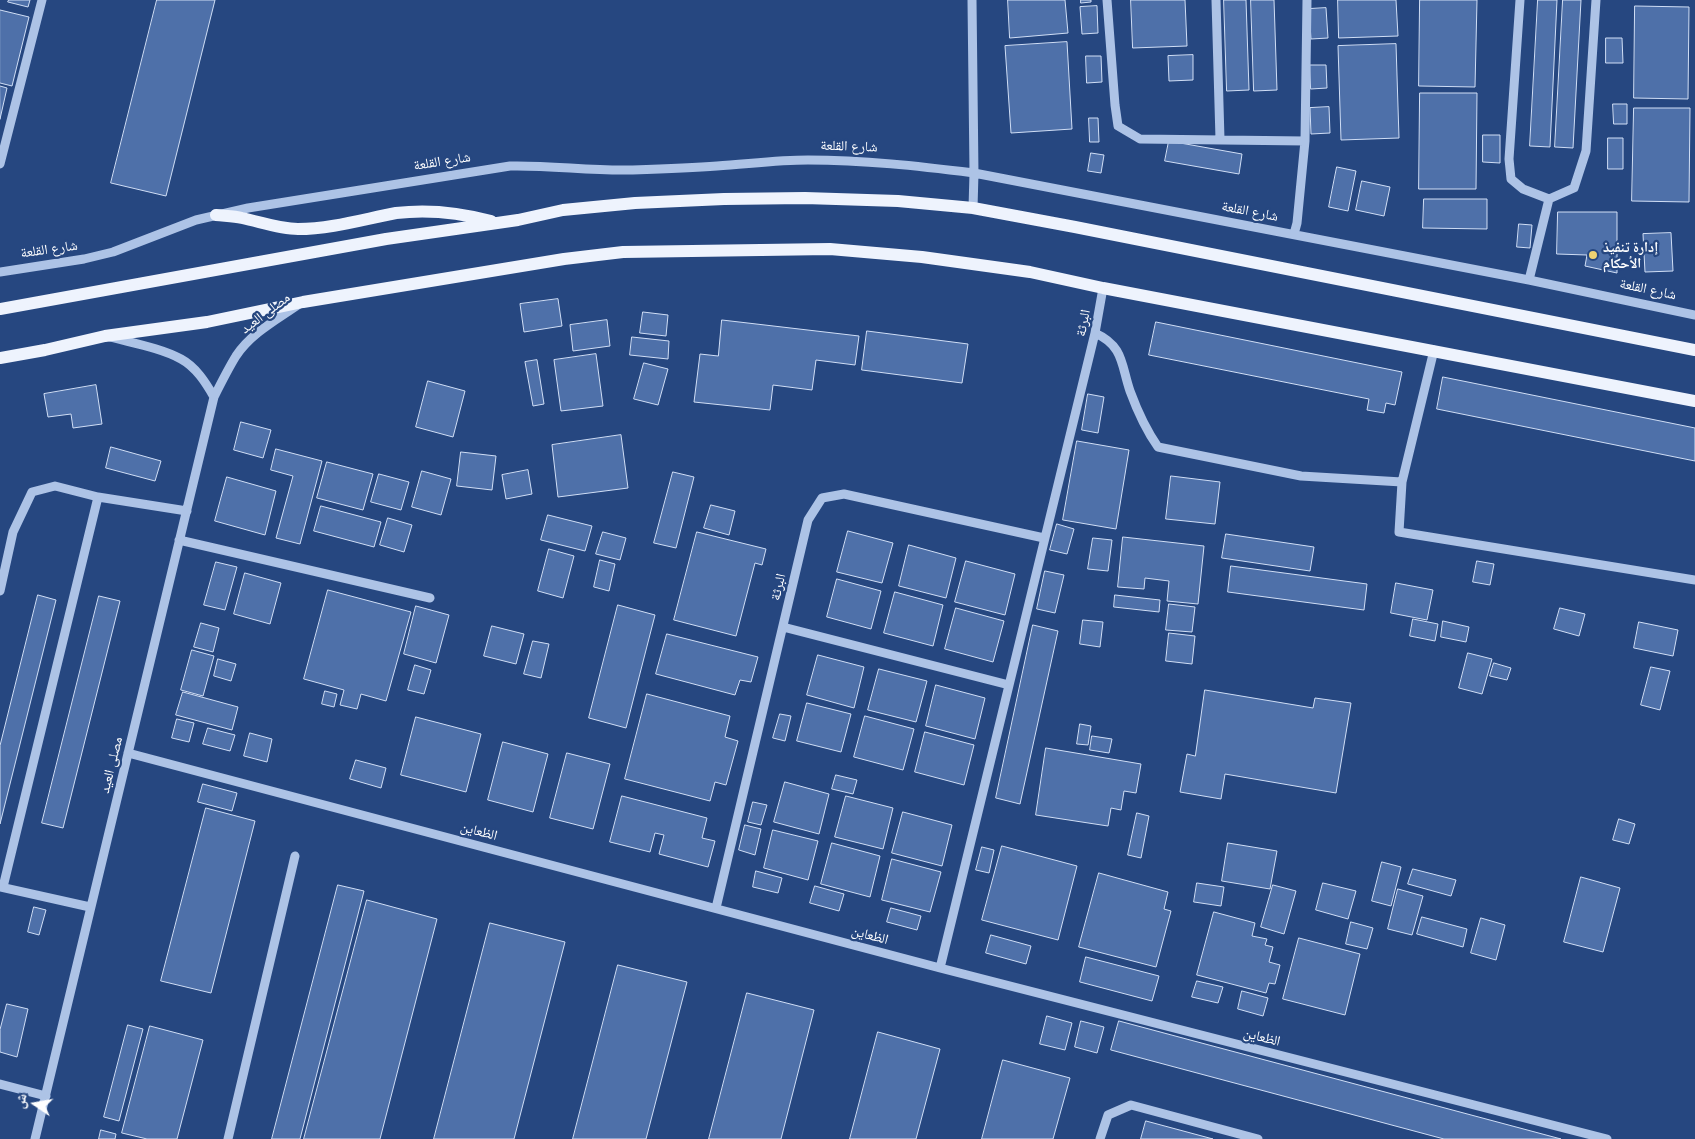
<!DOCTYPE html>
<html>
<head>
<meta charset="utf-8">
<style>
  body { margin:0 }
  #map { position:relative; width:1695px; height:1139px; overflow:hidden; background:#264780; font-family:Lato,"Noto Naskh Arabic",sans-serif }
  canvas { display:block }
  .north { position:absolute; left:10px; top:1079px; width:50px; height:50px; -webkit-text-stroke:4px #264780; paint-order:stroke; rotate:282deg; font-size:14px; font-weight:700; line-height:20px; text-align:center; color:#fff }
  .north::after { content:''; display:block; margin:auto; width:18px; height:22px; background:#fff; clip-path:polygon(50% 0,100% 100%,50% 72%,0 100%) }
</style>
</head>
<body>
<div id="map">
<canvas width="1695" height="1139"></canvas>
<div class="north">ش</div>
</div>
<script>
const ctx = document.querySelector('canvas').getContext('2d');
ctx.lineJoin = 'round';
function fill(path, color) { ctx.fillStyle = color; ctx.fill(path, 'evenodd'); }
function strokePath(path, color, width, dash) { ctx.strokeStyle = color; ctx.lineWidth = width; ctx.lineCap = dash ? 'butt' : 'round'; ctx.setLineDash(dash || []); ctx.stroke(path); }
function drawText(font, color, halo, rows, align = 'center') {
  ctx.font = font + ' Lato,"Noto Naskh Arabic",sans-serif'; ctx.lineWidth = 4.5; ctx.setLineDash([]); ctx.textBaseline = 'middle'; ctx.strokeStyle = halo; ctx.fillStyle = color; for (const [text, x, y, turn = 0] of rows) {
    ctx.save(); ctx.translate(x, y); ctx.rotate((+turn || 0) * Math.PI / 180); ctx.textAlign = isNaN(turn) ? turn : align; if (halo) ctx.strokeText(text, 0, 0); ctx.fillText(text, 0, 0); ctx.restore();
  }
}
const building = new Path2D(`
  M9,0H30L28,7L8,2Z
  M157,0H215L166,196L111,183Z
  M1008,0H1065L1068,33L1010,38Z
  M1081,0H1091V2L1081,3Z
  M1131,0H1185L1187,46L1133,48Z
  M1224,0H1246L1249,90L1227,91Z
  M1251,0H1274L1277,90L1254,91Z
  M1338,0H1396L1398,36L1339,38Z
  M1420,0H1477L1475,87L1419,86Z
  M1538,0H1557L1550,147L1530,146Z
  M1563,0H1581L1573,148L1555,147Z
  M1097,6L1098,33L1082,34L1080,7Z
  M1635,6L1689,7L1688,99L1634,98Z
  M1326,8L1328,38L1311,39L1309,9Z
  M0,10L29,17L12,86L0,83Z
  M1606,38H1622L1623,63H1606Z
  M1067,42L1072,129L1011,133L1005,46Z
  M1396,44L1399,138L1341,140L1338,46Z
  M1193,55V80L1169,81L1168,56Z
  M1086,56H1101L1102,82L1087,83Z
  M1310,65H1326L1327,88L1311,89Z
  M0,86L7,88L0,119Z
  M1420,93H1477L1476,189H1419Z
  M1613,104H1627V124H1614Z
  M1329,107L1330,133L1311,134L1310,108Z
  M1634,108H1690L1689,202L1632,201Z
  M1089,118H1098L1099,142H1090Z
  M1483,135H1500V163L1483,162Z
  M1608,138H1623V169H1608Z
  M1169,141L1242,154L1239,174L1165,161Z
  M1091,153L1104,155L1101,173L1088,171Z
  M1337,167L1356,171L1348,211L1329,207Z
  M1362,181L1390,187L1384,216L1356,210Z
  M1424,199H1487V229L1423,228Z
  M1558,212H1617V273L1585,266L1587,255L1557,254Z
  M1519,224L1532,225L1530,248L1517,247Z
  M1671,233L1673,271L1645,272L1643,234Z
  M558,299L562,326L524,332L520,304Z
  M643,312L668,315L666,336L640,333Z
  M607,320L610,346L573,351L570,325Z
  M722,320L859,336L855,365L816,360L812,390L773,385L770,410L694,402L700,354L718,356Z
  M1156,322L1402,372L1395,405L1386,403L1384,413L1367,410L1369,399L1149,355Z
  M867,331L968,344L962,383L862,370Z
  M632,337L669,341L668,359L630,355Z
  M596,354L603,406L561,411L554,360Z
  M537,360L544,404L533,406L525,362Z
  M644,363L668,369L658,405L634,399Z
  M1443,377L1695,428V461L1437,409Z
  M428,381L465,391L453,437L416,427Z
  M96,385L102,424L73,428L71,414L48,417L44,394Z
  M1088,394L1104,397L1098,433L1082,430Z
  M241,422L271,430L263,458L234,450Z
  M621,435L628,488L558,497L552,445Z
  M1077,441L1129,450L1116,529L1063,520Z
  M111,447L161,461L155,481L106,468Z
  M276,449L322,461L300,544L276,538L293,476L271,470Z
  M461,452L496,456L492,490L457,486Z
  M327,462L373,474L363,510L317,498Z
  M528,470L532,494L506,499L502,475Z
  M422,471L451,479L441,515L412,507Z
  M673,472L694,477L676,548L654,543Z
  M379,474L409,482L401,510L371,502Z
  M1171,476L1220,482L1215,524L1166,519Z
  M227,477L276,491L265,535L215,521Z
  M711,505L735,511L729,535L704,528Z
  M321,506L381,522L374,547L314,531Z
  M548,515L592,526L585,551L541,540Z
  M388,518L412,525L404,552L380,545Z
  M1057,524L1074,529L1067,554L1050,550Z
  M848,531L893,543L882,583L837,572Z
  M603,532L626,538L620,560L596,554Z
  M697,532L766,549L762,565L755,563L736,636L674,620Z
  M1226,534L1314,547L1310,571L1222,558Z
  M1123,537L1204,546L1198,604L1167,601L1169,581L1145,578L1144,589L1118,587Z
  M1093,538L1112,540L1108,571L1088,569Z
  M909,545L956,558L946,598L899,586Z
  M549,549L574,556L563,598L538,591Z
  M600,560L615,564L609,591L594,587Z
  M966,561L1015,574L1005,615L955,602Z
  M1477,561L1494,564L1490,585L1473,582Z
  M216,562L237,567L225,610L204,605Z
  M1231,566L1367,584L1364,610L1228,592Z
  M1045,571L1064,575L1055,613L1037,609Z
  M245,573L281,583L270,624L234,614Z
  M837,579L881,591L871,629L827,617Z
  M1396,583L1433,590L1427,620L1391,613Z
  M328,590L411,612L386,701L361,694L357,709L340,705L344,690L304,679Z
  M895,592L943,605L933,646L884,633Z
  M38,595L56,600L0,824V746Z
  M1115,595L1160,600L1159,612L1114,607Z
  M99,596L120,601L63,828L42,823Z
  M1169,604L1195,607L1192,632L1166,630Z
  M618,605L655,615L626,728L589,718Z
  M416,606L449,615L436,663L404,654Z
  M956,608L1004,621L993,662L945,649Z
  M1560,608L1585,614L1579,636L1554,629Z
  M1413,619L1438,624L1435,641L1410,636Z
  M1083,620L1103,622L1100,647L1080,644Z
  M1443,621L1469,627L1466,642L1441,637Z
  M1639,622L1678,630L1673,656L1634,648Z
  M201,623L219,628L213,652L194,647Z
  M1033,625L1058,631L1020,804L996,798Z
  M492,626L524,634L516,664L484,656Z
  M1169,633L1195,636L1192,664L1166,661Z
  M667,634L758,657L751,682L740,680L735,695L656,674Z
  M533,641L549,644L541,678L524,674Z
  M192,650L214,656L203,696L181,690Z
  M1468,653L1492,659L1482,694L1459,688Z
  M818,655L864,667L854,708L807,695Z
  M218,659L236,664L231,681L214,676Z
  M1494,663L1511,668L1507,680L1490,676Z
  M415,665L431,670L424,694L408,690Z
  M1651,667L1670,671L1660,710L1641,705Z
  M879,669L927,681L916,722L868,710Z
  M936,685L985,698L975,739L926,726Z
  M1205,690L1313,708L1315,698L1351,703L1336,793L1225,774L1221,799L1180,792L1187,754L1195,756Z
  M325,691L337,694L334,707L322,704Z
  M183,692L238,707L232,730L176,715Z
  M647,694L730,716L725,737L738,741L726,785L715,782L710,801L625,779Z
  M807,703L851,714L841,752L797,741Z
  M780,714L791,716L785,741L773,738Z
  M865,716L914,729L903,770L854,757Z
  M416,717L481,734L466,792L401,775Z
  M177,719L194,723L189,742L172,738Z
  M1080,724L1091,726L1088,745L1077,744Z
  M208,728L235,735L230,751L203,744Z
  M925,732L974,745L964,785L915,772Z
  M250,733L272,739L267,762L244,756Z
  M1092,736L1112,739L1109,753L1090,750Z
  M503,742L548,754L533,812L488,800Z
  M1046,748L1141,764L1136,793L1124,791L1121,810L1111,808L1108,826L1036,815Z
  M567,753L610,764L593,829L550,818Z
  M356,760L386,768L381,788L350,779Z
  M836,775L857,780L853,794L832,789Z
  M785,782L829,794L819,834L774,822Z
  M203,784L237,793L232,811L198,802Z
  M622,796L707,818L702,838L715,841L708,867L659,854L664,835L655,833L650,852L610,842Z
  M846,796L893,808L883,849L835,837Z
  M753,802L767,805L761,825L748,822Z
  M206,808L255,821L211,993L161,981Z
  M903,812L952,825L942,866L892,853Z
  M1137,813L1149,816L1141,858L1128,855Z
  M1619,819L1635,824L1629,844L1613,840Z
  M745,825L761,829L755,855L739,850Z
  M773,830L818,841L808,880L764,868Z
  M832,843L880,856L870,897L821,884Z
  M1228,843L1277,851L1270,889L1222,881Z
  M1002,846L1077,866L1058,940L982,920Z
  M982,847L994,850L989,873L976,870Z
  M892,859L941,872L930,912L882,900Z
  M1382,862L1401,867L1391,906L1372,901Z
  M1413,869L1456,880L1451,896L1408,884Z
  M756,871L782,878L778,893L753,887Z
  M1099,873L1168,892L1164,909L1171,911L1156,967L1079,947Z
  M1581,877L1620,888L1603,952L1564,942Z
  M1197,883L1224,887L1221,906L1194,902Z
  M1323,883L1356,891L1348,919L1316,910Z
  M338,885L364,891L300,1139H272Z
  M1273,885L1296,891L1284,934L1261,927Z
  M815,886L844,894L839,911L810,903Z
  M1398,889L1423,896L1412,935L1388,929Z
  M367,900L437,919L380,1139H304Z
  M34,907L46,910L39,935L28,932Z
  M891,908L921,916L917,930L887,922Z
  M1214,912L1255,923L1252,936L1267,939L1265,945L1273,947L1269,962L1280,965L1275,984L1269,983L1266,993L1197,975Z
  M1422,917L1467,929L1463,947L1417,934Z
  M1481,918L1505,925L1496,960L1471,953Z
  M1351,922L1373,928L1367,949L1346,944Z
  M490,923L565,942L514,1139H434Z
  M991,935L1031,946L1026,964L986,953Z
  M1299,938L1360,954L1345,1015L1283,999Z
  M1086,957L1159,976L1152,1001L1080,982Z
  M618,965L687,982L646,1139H573Z
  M1197,981L1223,987L1218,1003L1192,997Z
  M1242,991L1268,998L1263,1016L1238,1009Z
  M747,993L814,1010L781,1139H709Z
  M7,1004L28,1009L17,1057L0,1052V1030Z
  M1047,1016L1072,1023L1065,1050L1040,1044Z
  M1081,1021L1104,1027L1097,1053L1075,1047Z
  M1119,1021L1561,1139H1444L1111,1050Z
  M128,1025L143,1029L119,1121L104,1117Z
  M150,1026L203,1040L177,1139H147L122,1133Z
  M878,1032L940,1049L916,1139H850Z
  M1003,1060L1070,1078L1053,1139H982Z
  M1146,1121L1213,1139H1141Z
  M101,1130L116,1134L115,1139H99Z`);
fill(building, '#4e70a9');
strokePath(building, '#d0def5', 1);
strokePath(new Path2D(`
  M972,0L974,173L973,208
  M1107,0L1115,105L1118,126L1140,139L1305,141
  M1216,0L1220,139
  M1520,0L1509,159L1511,179L1523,189L1549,199L1574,188L1586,151L1596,0
  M0,164L42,0
  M1294,234L1297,223L1305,141L1307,0
  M0,272L84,259L113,252L196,220L248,208L510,166C550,165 590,171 630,170C659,169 689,168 717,166C748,164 778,160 808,160C864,160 918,166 974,173L1529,280L1695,315
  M1529,280L1549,199
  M1095,333C1124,346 1121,365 1130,391C1137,410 1146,430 1158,447L1301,476L1402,482
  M110,337C132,343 161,348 181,359C196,367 206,383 214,397
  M1434,350L1402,482L1399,532L1695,580
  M179,540L430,598
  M0,591L13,532L32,492L55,486L98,497L187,511
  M783,627L1009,685
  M128,753L940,968L1607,1139
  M0,887L90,907
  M3,887L98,497
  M716,908L808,520L822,498L844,494L1044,538
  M940,968L1095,333L1103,288
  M0,1084L46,1096
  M35,1139L214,397C221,383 228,369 236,356C251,333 278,319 299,304
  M228,1139L295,856
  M1100,1139L1108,1115L1131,1105L1258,1139`), '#adc3e6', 9);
strokePath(new Path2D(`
  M216,215C225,216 234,216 242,218C261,222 279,229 298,229C331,229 364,219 396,213C428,209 461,213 491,221
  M0,309L386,239L518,220L563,210L635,203L724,199L805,198L898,201L973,208L1075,227L1695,350
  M0,358L45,350L105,336L207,322L303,302L564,259L623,252L830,249L922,257L1030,272L1103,288L1695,401`), '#eef3fd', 12);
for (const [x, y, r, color] of [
  [1593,255,5,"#efd372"]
]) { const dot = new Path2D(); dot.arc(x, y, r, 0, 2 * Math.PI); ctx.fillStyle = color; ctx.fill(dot); strokePath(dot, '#264780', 2); }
drawText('14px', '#fff', '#264780', [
  ["شارع القلعة",849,146,2],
  ["شارع القلعة",442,161,-9],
  ["شارع القلعة",1250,211,11],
  ["شارع القلعة",49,249,-8],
  ["شارع القلعة",1648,289,12],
  ["مصلى العيد",265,313,-37],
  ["البرثة",1083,323,-79],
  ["البرثة",778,587,-77],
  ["مصلى العيد",111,765,-76],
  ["الظعاين",479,831,15],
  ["الظعاين",870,935,15],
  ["الظعاين",1262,1037,14]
]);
drawText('bold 14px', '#fff', '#264780', [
  ["إدارة تنفيذ",1603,247],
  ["الأحكام",1603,263]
], 'left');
</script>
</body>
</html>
